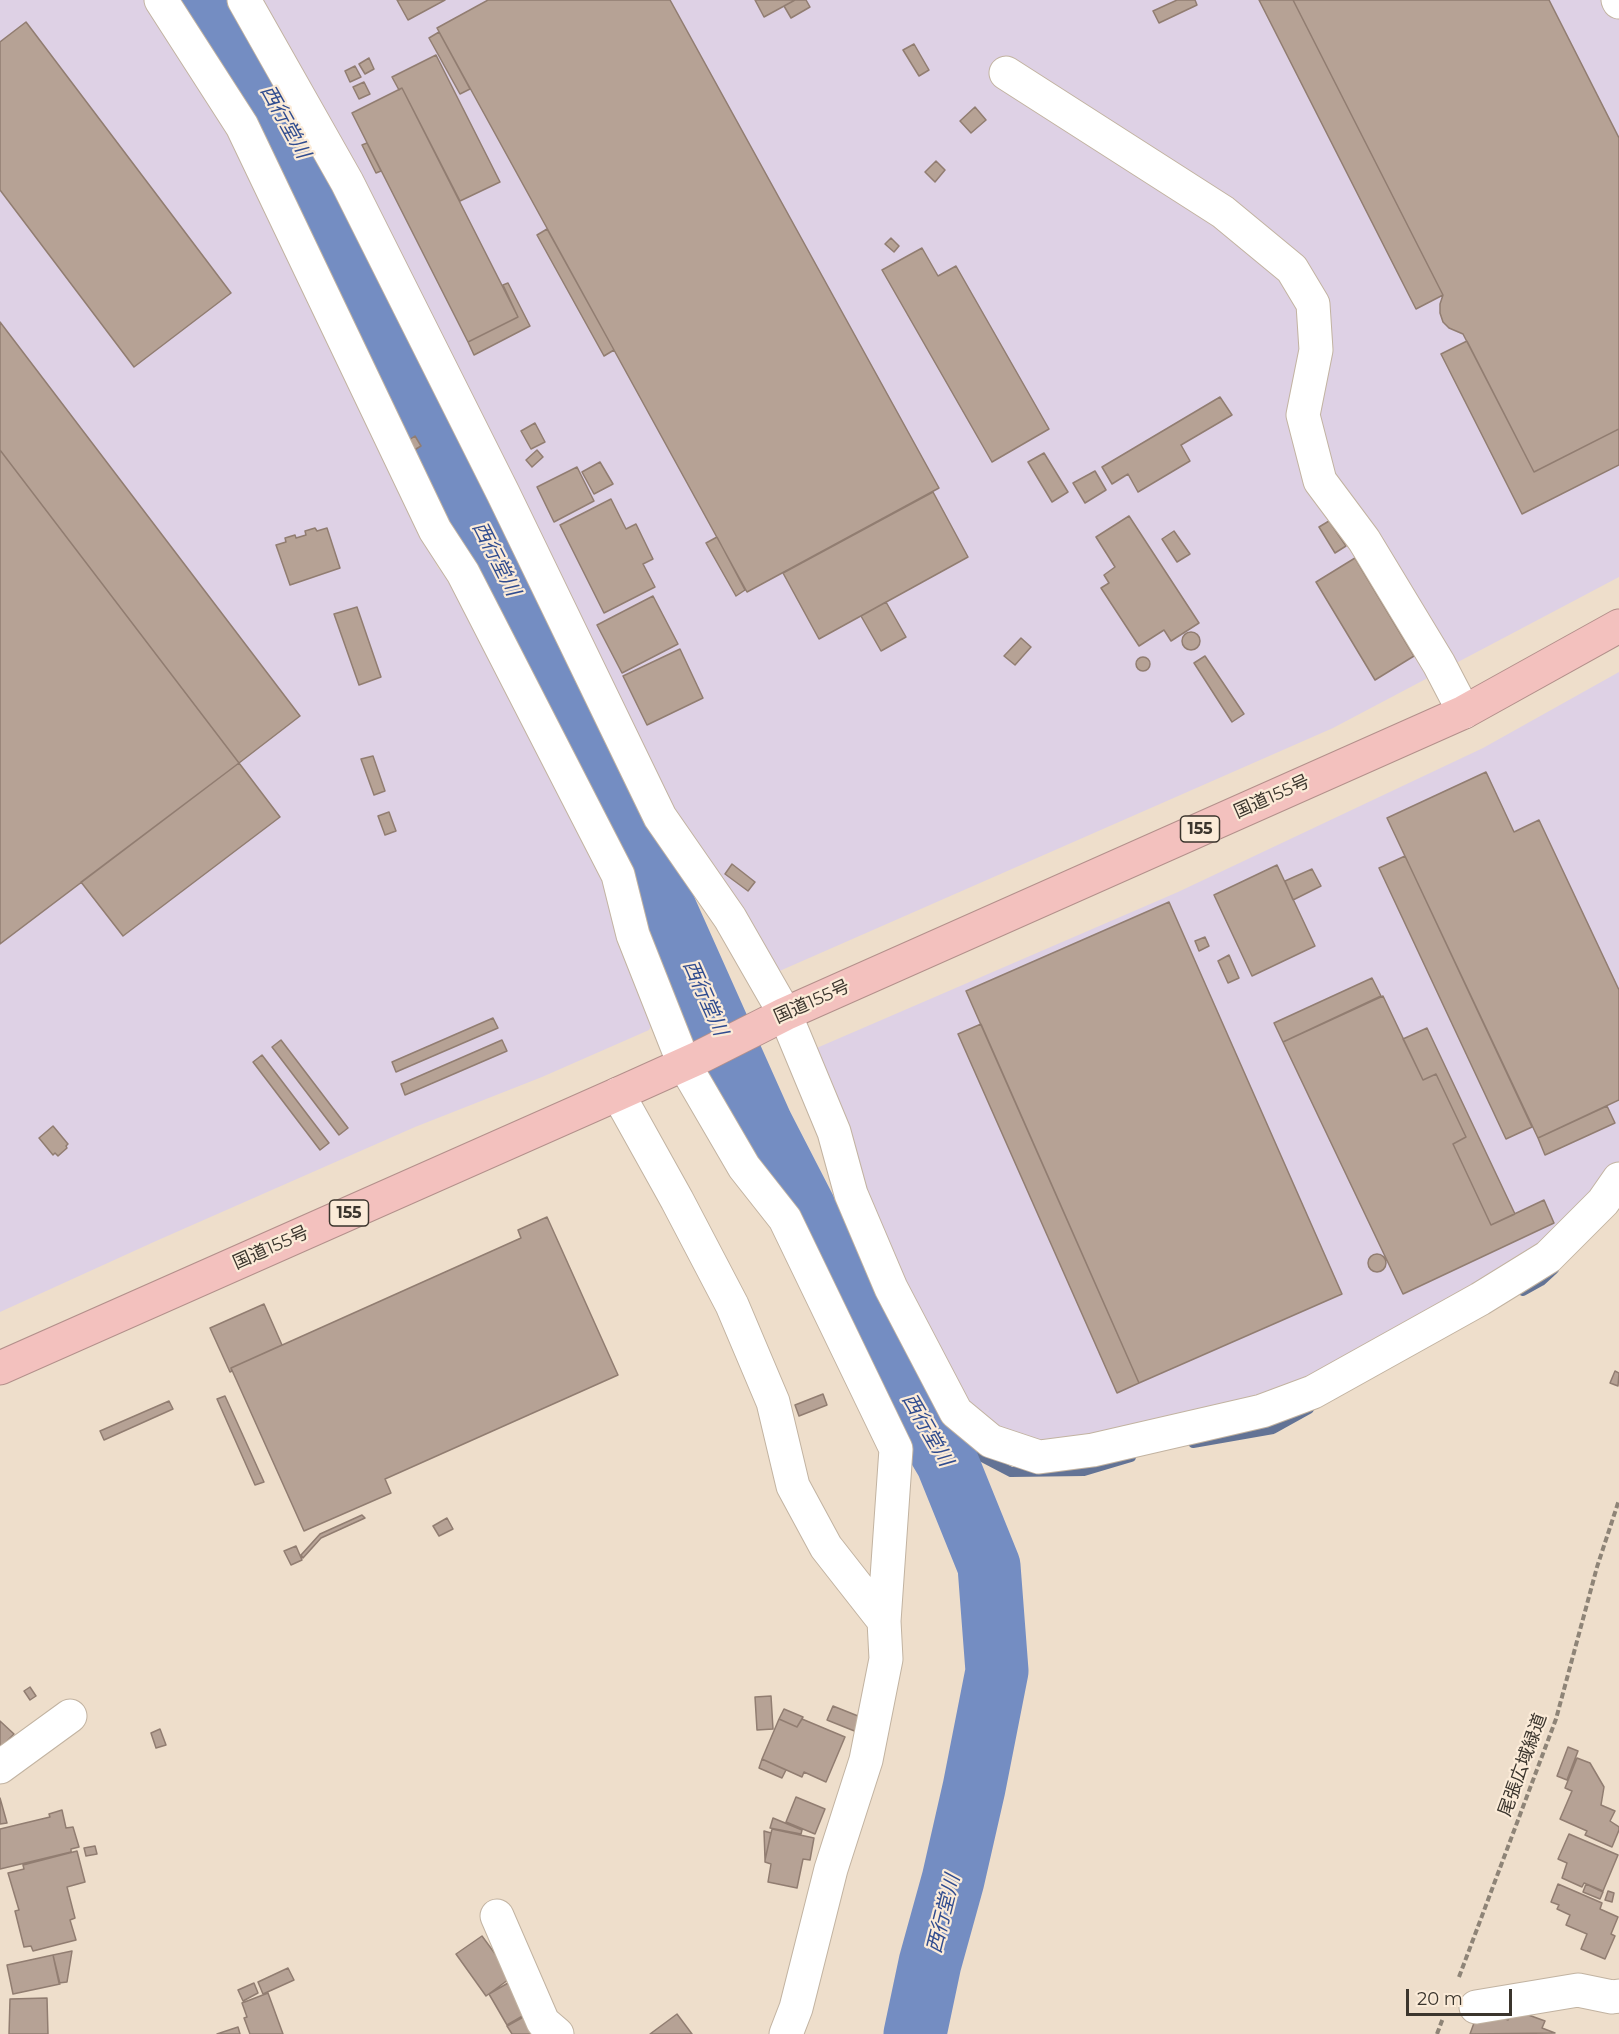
<!DOCTYPE html>
<html>
<head>
<meta charset="utf-8">
<style>
  body { margin:0 }
  #map { position:relative; width:1619px; height:2034px; overflow:hidden; background:#eedecb; font-family:Montserrat,sans-serif }
  canvas { display:block }
  .scale { position:absolute; left:1406px; top:1989px; width:106px; height:27px; box-sizing:border-box; border:3px solid #3b352d; border-top:0; padding-left:8px; font-size:18px; line-height:21px; white-space:nowrap; color:#3b352d; -webkit-text-stroke:4px #fbebd8; paint-order:stroke }
</style>
</head>
<body>
<div id="map">
<canvas width="1619" height="2034"></canvas>
<div class="scale">20 m</div>
</div>
<script>
const ctx = document.querySelector('canvas').getContext('2d');
ctx.lineJoin = 'round';
function fill(path, color) { ctx.fillStyle = color; ctx.fill(path, 'evenodd'); }
function strokePath(path, color, width, dash) { ctx.strokeStyle = color; ctx.lineWidth = width; ctx.lineCap = dash ? 'butt' : 'round'; ctx.setLineDash(dash || []); ctx.stroke(path); }
function drawText(font, color, halo, rows, align = 'center') {
  ctx.font = font + ' Montserrat,"Noto Sans JP",sans-serif'; ctx.lineWidth = 4.5; ctx.setLineDash([]); ctx.textBaseline = 'middle'; ctx.strokeStyle = halo; ctx.fillStyle = color; for (const [text, x, y, turn = 0] of rows) {
    ctx.save(); ctx.translate(x, y); ctx.rotate((+turn || 0) * Math.PI / 180); ctx.textAlign = isNaN(turn) ? turn : align; if (halo) ctx.strokeText(text, 0, 0); ctx.fillText(text, 0, 0); ctx.restore();
  }
}
fill(new Path2D(`
  M0,0H148L185,50L332,331L438,568L456,583L614,902L652,1024L649,1030L542,1077L415,1127L156,1241L0,1312Z
  M250,0H1619V577L1333,728L775,973L677,834Z
  M1619,672V1161L1599,1188L1559,1235L1492,1283L1260,1403L1043,1448L998,1434L960,1404L895,1285L812,1050L1178,892L1483,748Z`), '#ded1e5');
strokePath(new Path2D(`
  M1523,1291L1541,1281L1554,1269
  M927,1428L1011,1472L1084,1471L1131,1457
  M1193,1443L1273,1429L1309,1409`), '#637395', 10);
strokePath(new Path2D(`
  M213,0L283,116L340,225L443,456L513,591L585,744L646,866L762,1126L852,1301L947,1462L989,1566L997,1671L974,1788L953,1880L930,1963L915,2034`), '#748dc2', 63);
const building = new Path2D(`
  M397,0H445L408,20Z
  M488,0H670L939,488L747,592L437,28Z
  M755,0H795L764,17Z
  M795,0H806L810,7L791,18L784,6Z
  M1177,0H1195L1197,5L1159,23L1153,11Z
  M1259,0H1293L1443,295L1416,309Z
  M1293,0H1549L1619,138V429L1534,472L1463,334L1449,328L1443,322L1440,313V304L1443,295Z
  M26,22L231,293L134,367L0,190V42Z
  M439,32L470,89L460,94L429,38Z
  M914,44L929,70L919,76L903,50Z
  M436,55L500,182L460,201L402,88L399,90L392,77Z
  M369,58L374,69L365,74L359,64Z
  M355,66L361,77L350,82L345,71Z
  M364,82L370,94L359,99L353,87Z
  M402,88L518,317L468,342L352,113Z
  M975,107L986,120L971,133L960,121Z
  M367,143L381,171L376,173L362,145Z
  M936,161L945,170L935,182L925,172Z
  M547,229L614,350L604,356L537,235Z
  M891,238L899,246L894,252L885,244Z
  M922,248L938,276L956,266L1049,429L992,462L882,270Z
  M508,283L530,326L474,355L468,342L518,317L503,285Z
  M0,322L300,716L239,763L0,450Z
  M1467,341L1534,472L1619,429V465L1522,514L1441,354Z
  M1220,397L1232,415L1181,445L1190,461L1138,492L1128,474L1112,484L1102,467Z
  M535,423L545,442L531,449L521,431Z
  M415,436L421,446L411,452L406,442Z
  M0,450L239,763L0,944Z
  M537,450L543,457L532,467L526,460Z
  M1044,453L1068,492L1052,502L1028,462Z
  M600,462L613,484L594,494L582,472Z
  M577,467L594,501L554,522L537,487Z
  M1095,471L1106,490L1085,503L1073,483Z
  M933,492L968,557L819,639L783,573Z
  M611,499L626,529L636,524L653,559L643,564L655,587L604,613L560,525Z
  M1129,516L1199,623L1171,641L1164,630L1139,646L1101,588L1109,583L1104,575L1115,567L1096,537Z
  M1329,521L1346,546L1335,553L1319,527Z
  M315,528L317,531L327,528L340,568L290,585L276,545L286,542L285,538L295,535L296,538L306,535L305,531Z
  M1174,531L1190,554L1177,562L1162,539Z
  M717,537L745,590L736,596L706,543Z
  M1355,558L1414,656L1375,680L1316,582Z
  M653,596L678,644L622,673L597,625Z
  M886,602L906,637L881,651L861,616Z
  M357,607L381,677L359,685L334,614Z
  M1182 641a9 9 0 1 1 18 0a9 9 0 1 1-18 0Z
  M1021,638L1031,647L1015,665L1004,656Z
  M680,649L703,698L647,725L623,676Z
  M1205,656L1244,714L1232,722L1194,663Z
  M1136 664a7 7 0 1 1 14 0a7 7 0 1 1-14 0Z
  M373,756L385,791L374,795L361,759Z
  M239,763L280,817L123,936L81,882Z
  M1486,772L1514,832L1539,820L1619,990V1100L1538,1138L1387,818Z
  M389,812L396,831L385,835L378,816Z
  M1405,856L1532,1127L1506,1139L1379,868Z
  M732,864L755,882L748,891L725,874Z
  M1277,865L1315,946L1252,976L1214,895Z
  M1312,869L1321,886L1293,900L1285,881Z
  M1169,902L1342,1294L1139,1383L966,991Z
  M1205,937L1209,946L1199,951L1195,941Z
  M1229,955L1239,978L1228,983L1218,961Z
  M1372,978L1381,996L1283,1042L1274,1023Z
  M1383,996L1423,1080L1436,1074L1466,1137L1453,1144L1491,1225L1544,1200L1554,1223L1403,1294L1283,1042Z
  M493,1018L498,1028L396,1072L392,1062Z
  M981,1024L1139,1383L1117,1393L958,1034Z
  M1427,1028L1515,1214L1491,1225L1453,1144L1466,1137L1436,1074L1423,1080L1403,1039Z
  M281,1040L348,1128L339,1135L272,1047Z
  M502,1040L507,1051L405,1095L401,1084Z
  M262,1055L329,1143L320,1150L253,1062Z
  M1607,1106L1615,1123L1545,1155L1538,1138Z
  M53,1126L68,1144L66,1146L67,1148L58,1156L55,1153L53,1155L39,1138Z
  M547,1217L618,1375L385,1479L391,1493L304,1531L231,1368L521,1238L518,1230Z
  M1368 1263a9 9 0 1 1 18 0a9 9 0 1 1-18 0Z
  M264,1304L282,1345L231,1368L232,1371L230,1372L210,1328Z
  M1615,1371L1619,1373L1618,1386L1610,1383Z
  M823,1394L827,1405L799,1416L795,1405Z
  M225,1396L264,1482L255,1485L217,1399Z
  M169,1401L173,1409L104,1440L100,1431Z
  M362,1515L365,1518L321,1538L303,1558L301,1555L320,1534Z
  M447,1518L453,1529L439,1536L433,1526Z
  M296,1546L302,1560L291,1565L284,1551Z
  M30,1687L36,1696L30,1700L24,1691Z
  M771,1696L773,1729L757,1730L755,1697Z
  M833,1706L863,1718L857,1732L827,1720Z
  M784,1709L803,1717L797,1727L779,1719Z
  M779,1719L797,1727L802,1719L845,1737L826,1782L804,1772L802,1777L762,1759Z
  M0,1721L14,1734L0,1748Z
  M160,1729L166,1745L156,1748L151,1733Z
  M1568,1747L1578,1751L1567,1780L1557,1776Z
  M1577,1758L1590,1763L1604,1787L1601,1805L1615,1811L1610,1821L1619,1827V1830L1612,1847L1585,1835L1587,1831L1560,1819L1572,1791L1565,1788Z
  M762,1759L786,1770L782,1778L759,1768Z
  M796,1797L825,1809L815,1834L786,1822Z
  M0,1798L7,1823L0,1824Z
  M62,1810L66,1828L73,1827L79,1847L71,1849V1852L0,1869V1829L50,1817L49,1814Z
  M773,1818L802,1830L801,1834L770,1828Z
  M772,1829L814,1838L810,1860L803,1859L797,1888L768,1882L771,1864L765,1862V1860Z
  M764,1831L771,1833L765,1860V1859Z
  M1569,1834L1618,1855L1603,1891L1584,1883L1582,1887L1562,1878L1567,1863L1558,1859Z
  M95,1846L97,1854L86,1856L84,1848Z
  M77,1851L85,1882L67,1887L75,1918L70,1920L76,1940L33,1951L31,1946L24,1947L15,1911L19,1910L8,1873L24,1869L23,1865Z
  M1558,1884L1602,1903L1600,1909L1618,1917L1611,1934L1615,1936L1605,1959L1581,1949L1587,1934L1566,1925L1570,1915L1557,1909L1559,1905L1551,1902Z
  M1586,1884L1603,1892L1600,1899L1583,1892Z
  M1608,1891L1614,1893L1612,1902L1605,1900Z
  M482,1936L512,1977L486,1996L456,1954Z
  M72,1951L67,1982L59,1983L53,1955Z
  M53,1955L60,1984L13,1994L7,1965Z
  M288,1968L294,1980L263,1994L258,1982Z
  M254,1983L258,1993L243,2001L238,1990Z
  M508,1983L526,2014L507,2025L489,1994Z
  M268,1993L283,2034H250L244,2018L247,2017L242,2003Z
  M47,1998L48,2034H9L10,1999Z
  M1479,2009L1508,2020L1512,2009L1545,2021L1542,2028L1555,2033L1470,2034Z
  M677,2014L692,2034H650Z
  M527,2015L538,2034H512L507,2026Z
  M238,2027L240,2034H217Z`);
fill(building, '#b6a295');
strokePath(building, '#917d71', 1.5);
const minor = new Path2D(`
  M161,0L242,126L435,530L463,573L618,875L633,935L684,1064L744,1167L785,1219L896,1449L884,1621
  M244,0L347,182L503,493L660,817L730,918L785,1014L834,1132L851,1194L891,1288L956,1412L991,1441L1039,1457L1093,1450L1262,1411L1313,1392L1480,1299L1548,1257L1603,1202L1619,1179
  M1618,0L1619,2
  M1006,73L1223,212L1292,269L1313,304L1316,350L1303,415L1320,481L1364,540L1439,664L1464,712
  M618,1094L677,1200L732,1305L773,1402L793,1486L826,1547L884,1621L886,1659L866,1760L831,1869L796,2008L786,2034
  M0,1767L70,1716
  M497,1916L543,2022L557,2034
  M1476,2007L1578,1990L1612,1997L1619,1996`);
const highway = new Path2D(`
  M0,1368L618,1094L698,1058L785,1014L1464,712L1619,626`);
strokePath(minor, '#c2b3a1', 35);
strokePath(highway, '#b3908b', 35);
strokePath(new Path2D(`
  M1459,1977L1556,1719L1597,1567L1619,1500
  M1437,2034L1443,2018`), '#8e8477', 4, [6, 3]);
strokePath(minor, '#fff', 33);
strokePath(highway, '#f3c1be', 33);
for (const [x, y, w] of [
  [1200,829,39],
  [349,1213,39]
]) { const box = new Path2D(); box.roundRect(x - w / 2, y - 13, w, 26, 4.5); ctx.fillStyle = '#fbebd8'; ctx.fill(box); strokePath(box, '#3b352d', 1.5); }
drawText('bold 16px', '#3b352d', null, [
  ["155",1200,829],
  ["155",349,1213]
]);
drawText('18px', '#3b352d', '#fbebd8', [
  ["国道155号",1272,797,-24],
  ["国道155号",812,1002,-24],
  ["国道155号",271,1248,-24],
  ["尾張広域緑道",1523,1765,-70]
]);
drawText('italic 20px', '#304c8f', '#fbebd8', [
  ["西行堂川",285,122,61],
  ["西行堂川",496,559,63],
  ["西行堂川",705,998,66],
  ["西行堂川",927,1430,60],
  ["西行堂川",944,1914,-76]
]);
</script>
</body>
</html>
